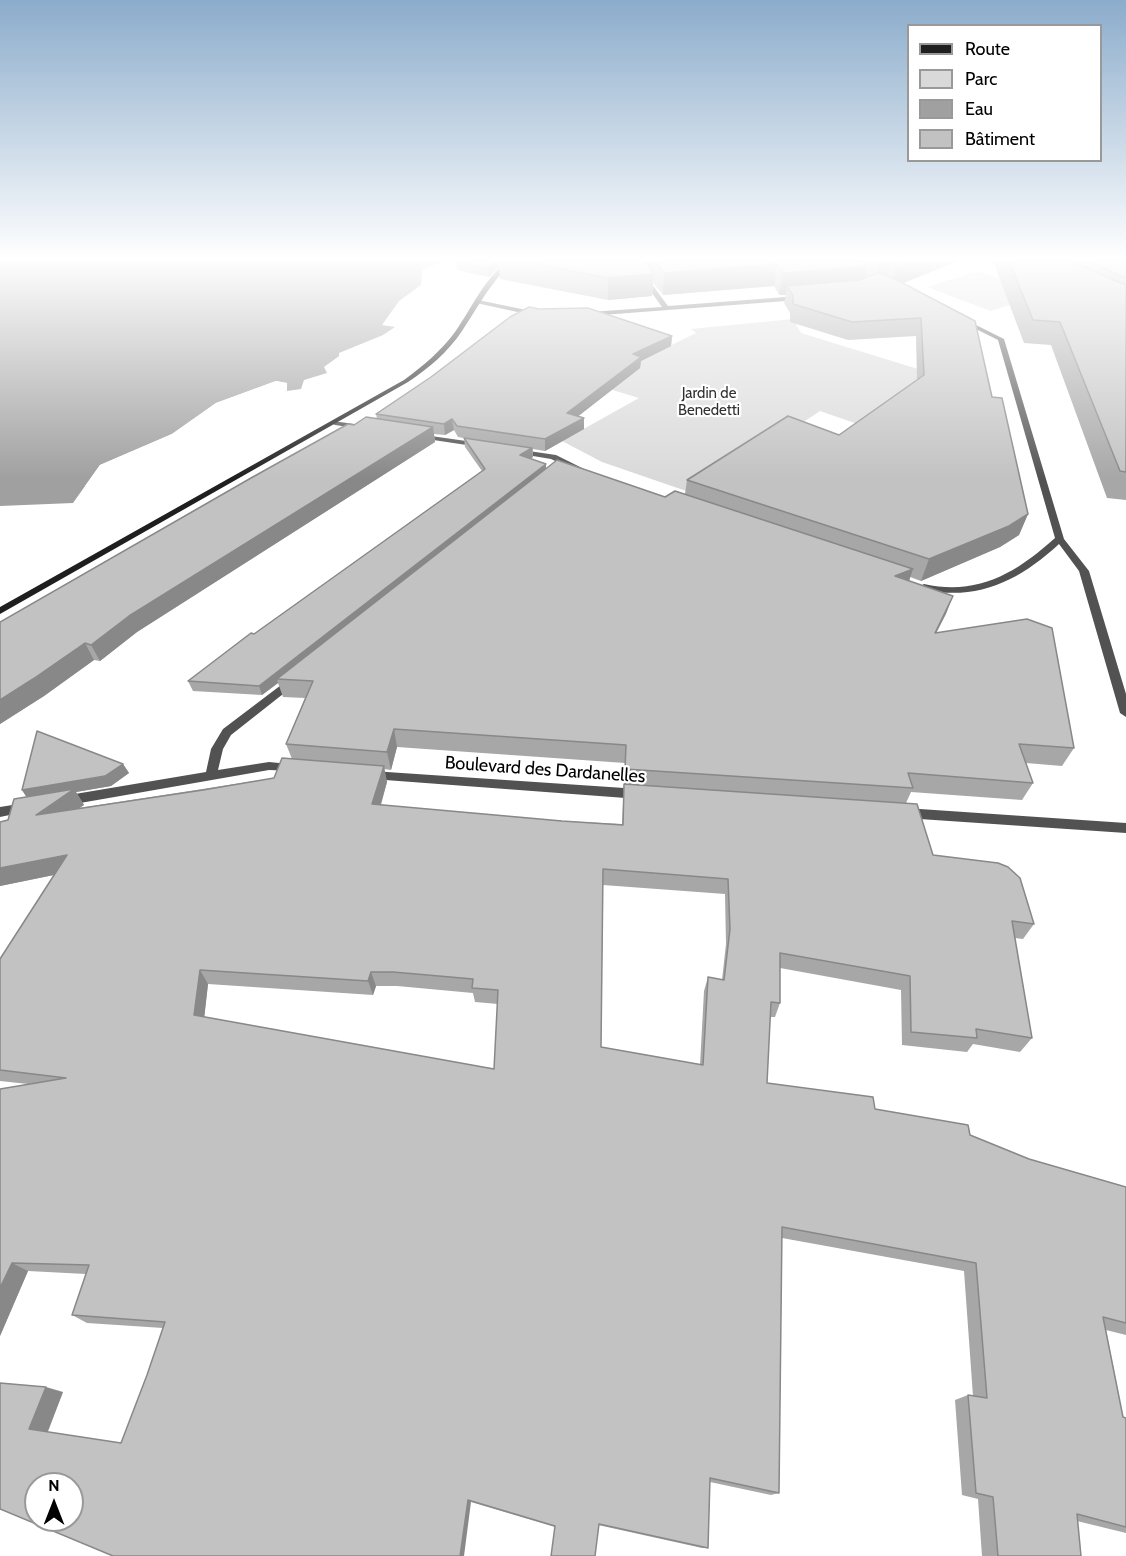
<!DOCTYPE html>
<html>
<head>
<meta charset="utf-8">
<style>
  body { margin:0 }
  #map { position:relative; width:1126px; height:1556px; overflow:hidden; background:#fff; font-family:Cabin,sans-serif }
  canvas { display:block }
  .legend { position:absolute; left:907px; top:24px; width:195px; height:138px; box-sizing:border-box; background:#fff; border:2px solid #999; margin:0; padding:8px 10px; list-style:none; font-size:18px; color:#000 }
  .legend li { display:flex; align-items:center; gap:12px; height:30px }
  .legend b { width:30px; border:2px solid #999 }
  .north { position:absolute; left:24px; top:1472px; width:60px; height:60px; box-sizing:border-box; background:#fff; border:2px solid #999; border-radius:50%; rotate:0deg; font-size:16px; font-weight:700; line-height:24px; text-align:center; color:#000 }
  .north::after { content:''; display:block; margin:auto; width:21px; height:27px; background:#000; clip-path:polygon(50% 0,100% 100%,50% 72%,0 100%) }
</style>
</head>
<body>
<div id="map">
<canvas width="1126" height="1556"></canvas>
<ul class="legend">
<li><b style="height:8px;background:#1f1f1f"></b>Route</li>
<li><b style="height:16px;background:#d9d9d9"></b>Parc</li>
<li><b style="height:16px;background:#a0a0a0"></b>Eau</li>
<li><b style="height:16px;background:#c2c2c2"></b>Bâtiment</li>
</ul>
<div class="north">N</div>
</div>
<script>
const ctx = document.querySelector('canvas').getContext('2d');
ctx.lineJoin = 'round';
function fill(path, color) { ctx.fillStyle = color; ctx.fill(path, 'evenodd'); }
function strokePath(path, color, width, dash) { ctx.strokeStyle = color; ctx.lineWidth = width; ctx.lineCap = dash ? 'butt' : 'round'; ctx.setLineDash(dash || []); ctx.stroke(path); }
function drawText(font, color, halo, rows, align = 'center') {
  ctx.font = font + ' Cabin,sans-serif'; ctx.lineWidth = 4.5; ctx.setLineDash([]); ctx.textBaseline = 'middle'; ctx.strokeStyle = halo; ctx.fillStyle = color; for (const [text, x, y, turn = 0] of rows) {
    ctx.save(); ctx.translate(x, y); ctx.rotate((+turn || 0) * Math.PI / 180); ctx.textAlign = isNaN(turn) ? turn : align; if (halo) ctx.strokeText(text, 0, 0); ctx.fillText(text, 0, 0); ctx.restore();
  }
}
fill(new Path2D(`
  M978,271L1044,294L991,311L927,287Z
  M793,319L801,333L944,377L872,429L820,411L695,494L602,462L562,441L639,398L593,384L696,333L691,329Z`), '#d9d9d9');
fill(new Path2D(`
  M0,261H443L422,270L421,285L399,301L382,325L395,327L383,335L339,353V356L324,367L327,373L304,380L301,389L287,391V383L276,381L216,403L172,434L100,465L73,503L0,506Z`), '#a0a0a0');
fill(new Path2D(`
  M276,381L287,383L285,393L284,385L276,384L218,406L174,436L102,467L88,487L85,486L100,465L172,434L216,403Z`), '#fff');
fill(new Path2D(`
  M651,279L654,281L651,283L668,306L799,296L802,298L799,300L589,316L586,314L589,312L662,307L644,282Z
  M478,300L536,312L539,314L536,316L476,303Z
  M960,319H964L1004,339L1064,539L1089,571L1126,694V717L1120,713L1079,571L1059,544C1019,581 976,602 921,589L919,587L924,584C978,596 1016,573 1055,538L998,340L960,321Z
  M332,421L362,425L366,427L362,429L335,425L331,423Z
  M417,434L480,443L484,445L480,447L420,438L416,436Z
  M515,449L556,455L588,471L581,473L551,459L515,453Z
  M293,676L297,677L298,680L297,683L231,735L223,749L218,770L269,762L299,765L301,768L299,771L269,770L63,806L59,804L57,801L59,798L63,796L206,772L211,749L223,729Z
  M372,771L639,789L643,791L645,794L643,797L639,799L372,779L366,775Z
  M25,803L29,805L31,808L29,811L0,817V807Z
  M905,808L1126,823V833L905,818L901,816L899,813L901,810Z`), '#525252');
fill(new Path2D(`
  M508,261H514C489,284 480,304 462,331C448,352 429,368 408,382L0,614V607L404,380C423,366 441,351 455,332C472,308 483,280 508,261Z`), '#1f1f1f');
fill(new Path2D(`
  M460,261H958L903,283L992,397L1028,514L1019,535L1000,547L921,581L910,577L909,581L953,596L936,633L1074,748L1062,766L1026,763L1033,783L1022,800L911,792L906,803L933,855L1034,924L1023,939L1015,938L1032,1038L1020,1052L973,1044L967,1052L902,1045L901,990L780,968V1003L775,1017H770L767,1083L875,1109L970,1135L1029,1159L1126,1187V1335L1106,1330L1123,1417L1126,1418V1533L1077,1521L1081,1556H982L978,1499L962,1495L955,1400L968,1395L973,1396L964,1271L782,1238L779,1493L771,1495L710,1482L708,1548H702L598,1525L555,1527L471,1502L0,1509L63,1392L47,1432L121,1443L147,1375L163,1328L87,1323L72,1315L86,1274L28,1271L0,1336L28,1084L0,1081V959L54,875L0,886V822L8,820L27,797L22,790L123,764L129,773L111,786L76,792L84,805L79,808L274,778L292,759L286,744L305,698L283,697L278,683L262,695L193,691L188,681L482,471L465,447L464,438L458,437L454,430L445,435L434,434L435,442L137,632L100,661L94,660L44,696L0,724V622L354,425L377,419L376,414L672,336L671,346L641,361L640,368L578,416L584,429L545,451L533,449V457L530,459L546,470L665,497L685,494L687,480L839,435L917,380L916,336L848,340L790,322V313L784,303L786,295H779L774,286L663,295L654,284V275L652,296L608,300L500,279L499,267L489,277L457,270L456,262ZM397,747L625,763L622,824L562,821L381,805L387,782L384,769L391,770ZM603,885L725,894L726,944L722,980L708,977L704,991L700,1065L601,1047ZM208,984L373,995L376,986H397L473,993L475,1002L498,1004L494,1069L204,1017Z
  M993,261H1126V500L1107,498L1051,345L1024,343Z`), '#a7a7a7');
fill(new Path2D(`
  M496,261H499V267L489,277L488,269Z
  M644,261H685L655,262L652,296L608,300V278Z
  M879,261H958L891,288L896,266L891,264L888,276L874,282Z
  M777,264L774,286L663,295L664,273Z
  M868,264L863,286H787L786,295H779L783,273Z
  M672,336L671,346L641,361L640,368L567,425V413L633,354Z
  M584,418V429L545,451V439Z
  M452,419L454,430L445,435L444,424Z
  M433,427L435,442L137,632L100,661L91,645L129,616Z
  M532,448L533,457L520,464V455Z
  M546,464V473L277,679L278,683L262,695L259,686Z
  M1028,514L1019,535L1000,547L921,581L929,559Z
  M913,569L907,587L895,576Z
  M953,596L946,614L927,651L935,633Z
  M85,643L94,660L44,696L0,724V700Z
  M394,729L397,747L391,770L387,752Z
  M123,764L129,773L111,786L76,792L84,805L47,830L22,790Z
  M384,766L387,782L376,820L372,804Z
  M67,855L78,870L0,886V868Z
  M200,970L208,984L203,1029L194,1015Z
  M371,972L376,986L373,995L368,981Z
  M12,1263L28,1271L0,1336V1288Z
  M46,1387L63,1392L47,1434L29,1429Z
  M468,1500L471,1502L464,1556H460Z`), '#888');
const building = new Path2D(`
  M460,261H496L488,269L456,262Z
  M521,261H644L654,274L608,278Z
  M656,261H862L868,264L859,267L783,273L777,264L664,273L655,262Z
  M897,261H909L896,266L891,264Z
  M1009,261H1069L1126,285V472L1120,471L1060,322L1033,320Z
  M1088,261H1126V278Z
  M878,273L895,279L975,321L992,397L1002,398L1028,514L1009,526L929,559L687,480L788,416L839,435L924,375L921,318L852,322L793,304V296L787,286L859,280Z
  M529,307L539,309L588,308L672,336L633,354L641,357L567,413L584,418L545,439L457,426L452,419L444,424L376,414L431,377L510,317Z
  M366,417L433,427L129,616L91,645L85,643L33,679L0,700V622L251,478L348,424L354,425Z
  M464,438L532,448L520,455L546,464L259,686L188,681L251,633L254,634L485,469Z
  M557,460L665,497L675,491L913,569L895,576L953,596L935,633L1027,619L1052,628L1074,748L1019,744L1033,783L908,773L913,788L625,769L626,745L394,729L387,752L286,744L313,681L277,679Z
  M37,731L123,764L105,776L22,790Z
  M282,758L384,766L372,804L562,821L623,825L624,784L917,804L933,855L998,863L1008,867L1020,878L1034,924L1012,921L1032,1038L976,1029L977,1038L911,1032L910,976L780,953V1003L771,1002L767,1083L873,1097L875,1109L968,1125L970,1135L1029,1159L1126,1187V1323L1103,1317L1123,1417L1126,1418V1527L1077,1514L1081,1556H998L993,1497L976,1493L968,1395L987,1398L976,1263L782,1227L779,1493L710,1478L708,1548L599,1524L595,1556H551L555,1526L468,1500L460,1556H113L0,1509V1383L46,1387L29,1429L121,1443L147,1375L165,1322L72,1315L89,1265L12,1263L0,1288V1089L66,1078L0,1070V959L67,855L0,868V822L8,820L14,799L74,789L36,815L203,790L274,778ZM603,869L728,879L730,929L724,980L708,977L703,1065L601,1047ZM200,970L368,981L371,972H393L473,979L472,988L498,990L494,1069L194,1015ZM36,1484H72V1520H36Z`);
fill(building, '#c2c2c2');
strokePath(building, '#888', 1.5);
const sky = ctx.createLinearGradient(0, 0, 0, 479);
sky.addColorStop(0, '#8baccb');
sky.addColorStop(0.54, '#fff');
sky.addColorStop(1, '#ffffff00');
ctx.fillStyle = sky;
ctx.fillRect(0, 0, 1126, 479);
drawText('15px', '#303030', '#fff', [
  ["Jardin de",709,394],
  ["Benedetti",709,411]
]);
drawText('18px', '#000', '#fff', [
  ["Boulevard des Dardanelles",545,770,4]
]);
</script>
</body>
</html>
